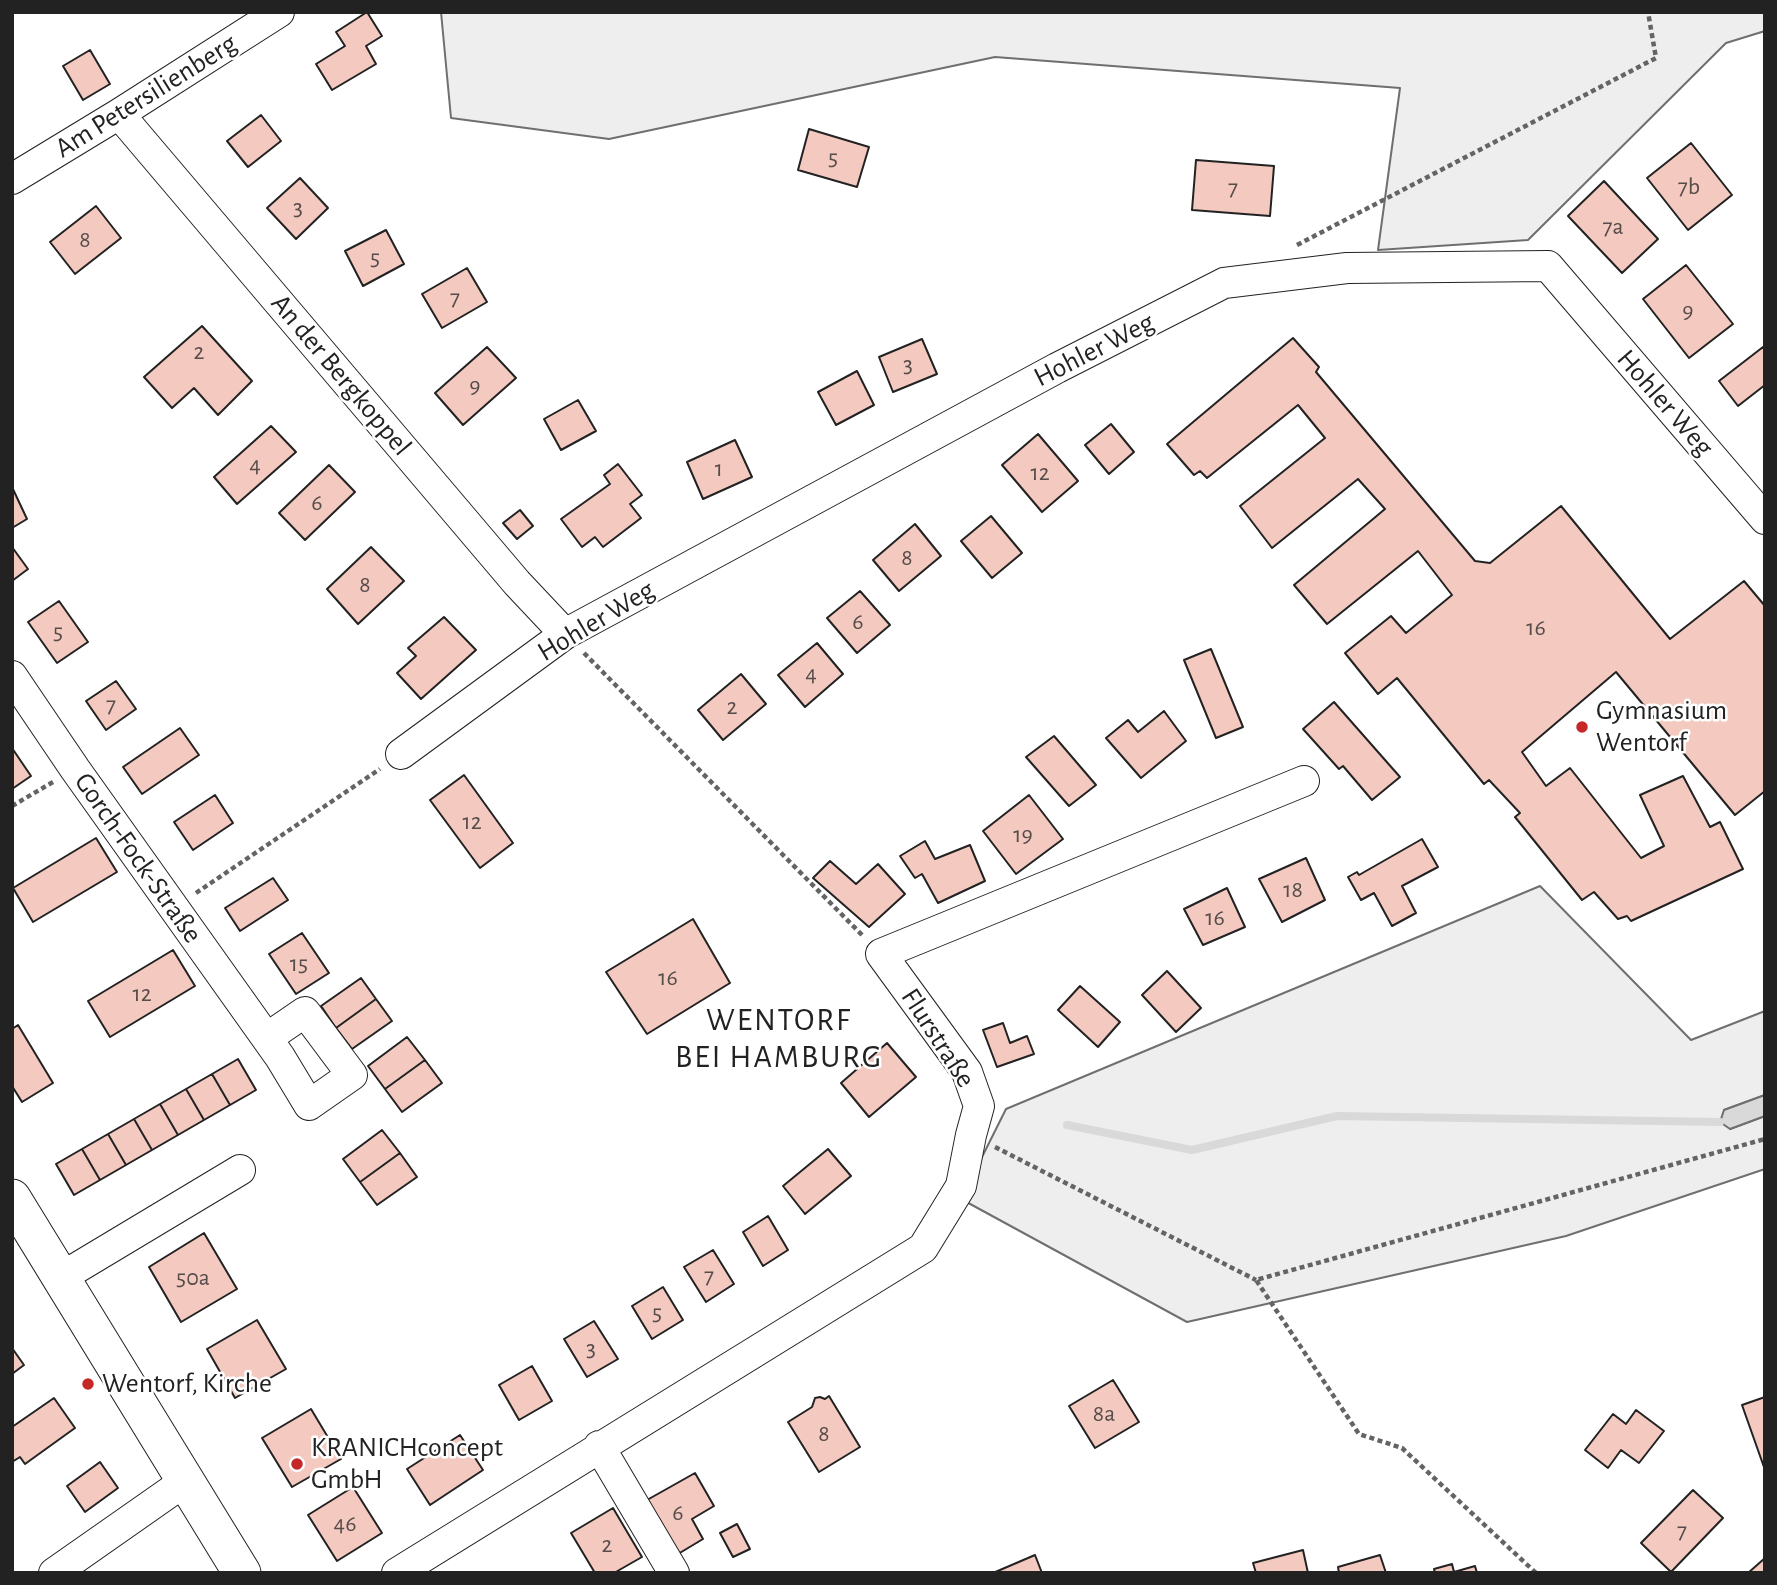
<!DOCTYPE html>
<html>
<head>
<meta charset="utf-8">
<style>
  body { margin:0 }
  #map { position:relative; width:1777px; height:1585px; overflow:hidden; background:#fff; font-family:"Alegreya Sans",sans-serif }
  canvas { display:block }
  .frame { position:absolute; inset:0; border:14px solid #222; pointer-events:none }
</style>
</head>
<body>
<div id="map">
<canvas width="1777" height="1585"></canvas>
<div class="frame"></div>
</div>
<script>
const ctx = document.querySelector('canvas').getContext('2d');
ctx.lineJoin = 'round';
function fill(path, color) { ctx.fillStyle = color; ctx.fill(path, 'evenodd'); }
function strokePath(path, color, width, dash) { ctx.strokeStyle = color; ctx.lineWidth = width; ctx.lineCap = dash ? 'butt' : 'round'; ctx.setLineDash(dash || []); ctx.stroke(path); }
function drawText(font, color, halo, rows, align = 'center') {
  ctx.font = font + ' "Alegreya Sans",sans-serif'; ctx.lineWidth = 5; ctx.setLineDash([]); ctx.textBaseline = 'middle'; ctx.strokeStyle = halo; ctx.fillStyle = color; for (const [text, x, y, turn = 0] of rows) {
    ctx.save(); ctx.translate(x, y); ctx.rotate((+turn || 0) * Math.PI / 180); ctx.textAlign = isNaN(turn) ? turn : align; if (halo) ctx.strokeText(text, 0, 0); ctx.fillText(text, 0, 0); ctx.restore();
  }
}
const green = new Path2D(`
  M441,12H1765V31L1726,43L1528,240L1378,250L1400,88L995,57L609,139L451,118Z
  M1540,886L1691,1040L1765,1011V1095L1724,1110L1730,1129L1765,1116V1169L1566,1236L1187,1322L961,1199L1006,1109Z`);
fill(green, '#eee');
strokePath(green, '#6f6f6f', 2);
const water = new Path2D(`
  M1765,1095V1116L1730,1129L1720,1122L1724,1110Z`);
fill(water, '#d9d9d9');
strokePath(water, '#6f6f6f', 2);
strokePath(new Path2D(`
  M1067,1125L1192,1150L1337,1116L1720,1122`), '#d9d9d9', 8);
const building = new Path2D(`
  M367,12L382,36L366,46L376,64L332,90L316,64L345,46L336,32Z
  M90,50L110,84L83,100L63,66Z
  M261,115L281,141L248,167L227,141Z
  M809,129L869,147L857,187L798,170Z
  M1691,143L1732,195L1688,230L1647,178Z
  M1196,160L1274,166L1270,216L1192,210Z
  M300,178L328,208L296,239L267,208Z
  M1604,181L1658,239L1622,273L1568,216Z
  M96,206L121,238L75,274L50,242Z
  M386,230L404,264L363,286L345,251Z
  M1686,265L1733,324L1689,358L1643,299Z
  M467,268L487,302L442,328L422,294Z
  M202,326L252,381L218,415L194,388L172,408L144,377Z
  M1293,338L1319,367L1316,372L1475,561L1490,563L1561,506L1670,639L1744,581L1765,606V791L1735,815L1616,672L1522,752L1546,786L1570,768L1641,858L1664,846L1640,795L1683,776L1710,827L1720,822L1743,869L1631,921L1627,916L1618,919L1594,892L1582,900L1515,817L1520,813L1489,780L1484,784L1397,678L1378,694L1345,653L1391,616L1406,633L1452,595L1418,551L1327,624L1294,585L1385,509L1358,479L1272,548L1240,506L1325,438L1298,405L1207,478L1200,471L1194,475L1167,444Z
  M922,339L937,374L893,392L879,357Z
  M487,347L516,378L463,425L435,393Z
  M1763,347L1765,350V385L1738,406L1719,381Z
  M857,371L874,405L836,425L818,392Z
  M578,400L596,431L561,450L544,419Z
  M1111,424L1134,452L1109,474L1085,445Z
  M271,426L296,452L237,504L214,477Z
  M1038,434L1078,481L1042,512L1002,465Z
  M735,440L752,477L703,499L687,462Z
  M618,464L642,495L630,504L641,518L603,547L595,537L582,547L561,519L610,484L604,475Z
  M329,465L355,492L305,540L279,513Z
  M12,487L27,519L12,528Z
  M520,510L533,526L517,539L503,523Z
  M991,516L1022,553L992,578L961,541Z
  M915,524L941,556L899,591L873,560Z
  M12,547L28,569L12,581Z
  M371,547L404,581L358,624L327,589Z
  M860,591L890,625L857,653L827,618Z
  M59,601L88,642L57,663L28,622Z
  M444,617L476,650L421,699L397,673L416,656L408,648Z
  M817,643L843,674L805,707L778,675Z
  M1211,649L1243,727L1216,738L1184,660Z
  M741,674L766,704L723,740L698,710Z
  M116,681L136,709L106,730L86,701Z
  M1334,702L1400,777L1372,800L1343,766L1339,769L1303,729Z
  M1164,711L1186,741L1141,778L1106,738L1128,720L1138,732Z
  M180,728L199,755L142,794L123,767Z
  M1054,736L1096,785L1069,806L1026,757Z
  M12,748L31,776L12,789Z
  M464,775L513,843L480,868L430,800Z
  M215,795L233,823L193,850L174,822Z
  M1029,795L1063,839L1016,874L983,831Z
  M96,838L117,872L33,922L13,888Z
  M1422,839L1438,867L1402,886L1416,913L1392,926L1374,893L1361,900L1348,877L1357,872L1359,875Z
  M925,841L935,859L970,845L985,881L938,903L922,874L915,878L900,856Z
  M1306,858L1325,900L1282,922L1259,879Z
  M830,861L856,884L878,864L905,894L869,927L813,878Z
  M273,878L288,900L240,931L225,908Z
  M1227,888L1245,927L1203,945L1184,909Z
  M693,919L730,983L647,1034L606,972Z
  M302,933L329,973L296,994L269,954Z
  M173,950L195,986L110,1037L88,1001Z
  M1167,971L1201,1008L1176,1032L1142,995Z
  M361,978L376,999L336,1028L321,1006Z
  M1080,986L1120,1022L1098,1047L1058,1010Z
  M376,999L392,1021L352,1049L336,1028Z
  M1003,1023L1010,1043L1027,1036L1034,1054L997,1067L983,1030Z
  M18,1025L53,1083L22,1102L12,1086V1029Z
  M407,1037L425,1060L385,1089L368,1066Z
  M887,1043L916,1077L869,1117L841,1083Z
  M238,1059L256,1090L230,1105L212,1074Z
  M425,1060L442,1083L402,1112L385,1089Z
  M212,1074L230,1105L204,1120L186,1089Z
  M186,1089L204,1120L178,1135L160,1104Z
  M160,1104L178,1135L152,1150L134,1119Z
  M134,1119L152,1150L126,1165L108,1134Z
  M382,1130L400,1153L360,1182L343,1159Z
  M108,1134L126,1165L100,1180L82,1149Z
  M82,1149L100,1180L74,1195L56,1164Z
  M828,1149L851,1176L805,1214L783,1186Z
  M400,1153L417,1177L377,1205L360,1182Z
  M768,1216L788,1250L763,1266L743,1232Z
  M204,1233L237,1289L181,1322L149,1267Z
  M713,1250L734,1284L706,1302L684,1267Z
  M663,1287L683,1320L652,1339L632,1306Z
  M257,1320L286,1369L235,1398L207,1349Z
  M594,1321L618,1359L587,1377L564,1339Z
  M12,1348L24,1365L12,1374Z
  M532,1366L552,1401L519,1420L499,1385Z
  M1113,1380L1139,1422L1095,1448L1069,1406Z
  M829,1396L860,1447L819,1472L788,1422L812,1407L815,1398L820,1397L825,1399Z
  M1765,1397V1470L1742,1405Z
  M54,1398L75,1428L25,1464L20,1457L12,1462V1427Z
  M311,1409L341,1459L292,1487L262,1438Z
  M1636,1410L1664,1431L1639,1463L1621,1450L1608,1468L1585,1450L1613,1414L1626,1424Z
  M460,1435L483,1470L430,1505L407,1469Z
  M100,1462L118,1488L85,1512L67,1486Z
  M695,1473L714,1506L692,1519L703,1539L678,1554L647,1500Z
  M353,1487L382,1533L337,1561L308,1515Z
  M1693,1490L1723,1518L1671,1572L1641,1543Z
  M613,1508L642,1557L614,1573H595L571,1533Z
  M737,1524L750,1549L733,1557L720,1533Z
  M1303,1550L1308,1573H1256L1253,1563Z
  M1035,1555L1042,1573H993Z
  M1380,1555L1386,1573H1339L1338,1567Z
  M1765,1558V1573H1748Z
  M1452,1564L1454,1572L1475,1566L1477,1573H1435L1434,1569Z`);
fill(building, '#f3c9c0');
strokePath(building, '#222', 2);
const minor = new Path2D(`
  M119,114L517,583L565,634
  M12,179L119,114L279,12
  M12,676L75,769L280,1057L309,1105L352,1075L305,1012L267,1038
  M401,754L565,634L1057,368L1224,283L1347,268L1548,266L1765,519
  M60,1278L240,1170
  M599,1446L674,1573
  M54,1573L184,1482
  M397,1573L923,1248L961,1186L971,1135L979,1106L967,1072L881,954L1304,781`);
const major = new Path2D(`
  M12,1198L242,1573`);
strokePath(minor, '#222', 32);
strokePath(major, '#222', 39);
strokePath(new Path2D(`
  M1297,245L1656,58L1648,12
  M584,653L863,936
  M12,806L53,782
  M196,893L380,769
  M995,1147L1256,1280
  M1536,1573L1402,1448L1359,1434L1256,1280L1765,1139`), '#646464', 4.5, [5, 3.5]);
strokePath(minor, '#fff', 30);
strokePath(major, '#fff', 37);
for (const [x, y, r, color] of [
  [1582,727,7,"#c62828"],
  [88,1384,7,"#c62828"],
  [297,1464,7,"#c62828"]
]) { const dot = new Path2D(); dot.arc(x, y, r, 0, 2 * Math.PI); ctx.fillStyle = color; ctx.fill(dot); strokePath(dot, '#fff', 2.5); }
drawText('24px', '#564c4a', null, [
  ["5",833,158],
  ["7b",1689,187],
  ["7",1233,188],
  ["3",298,208],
  ["7a",1613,227],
  ["8",85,240],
  ["5",375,258],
  ["7",455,298],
  ["9",1688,311],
  ["2",199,352],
  ["3",908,365],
  ["9",475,386],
  ["4",255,465],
  ["1",719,469],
  ["12",1040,473],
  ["6",317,503],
  ["8",907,558],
  ["8",365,585],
  ["6",858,622],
  ["16",1536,628],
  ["5",58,632],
  ["4",811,674],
  ["7",111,705],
  ["2",732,707],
  ["12",472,822],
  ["19",1023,835],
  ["18",1293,890],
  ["16",1215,918],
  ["15",299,964],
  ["16",668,978],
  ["12",142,994],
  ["7",709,1276],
  ["50a",193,1278],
  ["5",657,1313],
  ["3",591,1349],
  ["8a",1104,1414],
  ["8",824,1434],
  ["6",678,1513],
  ["46",345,1524],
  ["7",1682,1531],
  ["2",607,1545]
]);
drawText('28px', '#222', '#fff', [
  ["Am Petersilienberg",146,96,-32],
  ["Hohler Weg",1094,350,-27],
  ["An der Bergkoppel",341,375,50],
  ["Hohler Weg",1665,403,49],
  ["Hohler Weg",596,621,-31],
  ["Gorch-Fock-Straße",138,858,55],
  ["Flurstraße",938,1038,57]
]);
drawText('28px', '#222', '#fff', [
  ["Gymnasium",1596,711],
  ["Wentorf",1596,743],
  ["Wentorf, Kirche",102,1384],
  ["KRANICHconcept",311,1448],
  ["GmbH",311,1480]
], 'left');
ctx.letterSpacing = '2px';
drawText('32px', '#222', '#fff', [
  ["WENTORF",779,1020],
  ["BEI HAMBURG",779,1057]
]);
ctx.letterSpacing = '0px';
</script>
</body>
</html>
